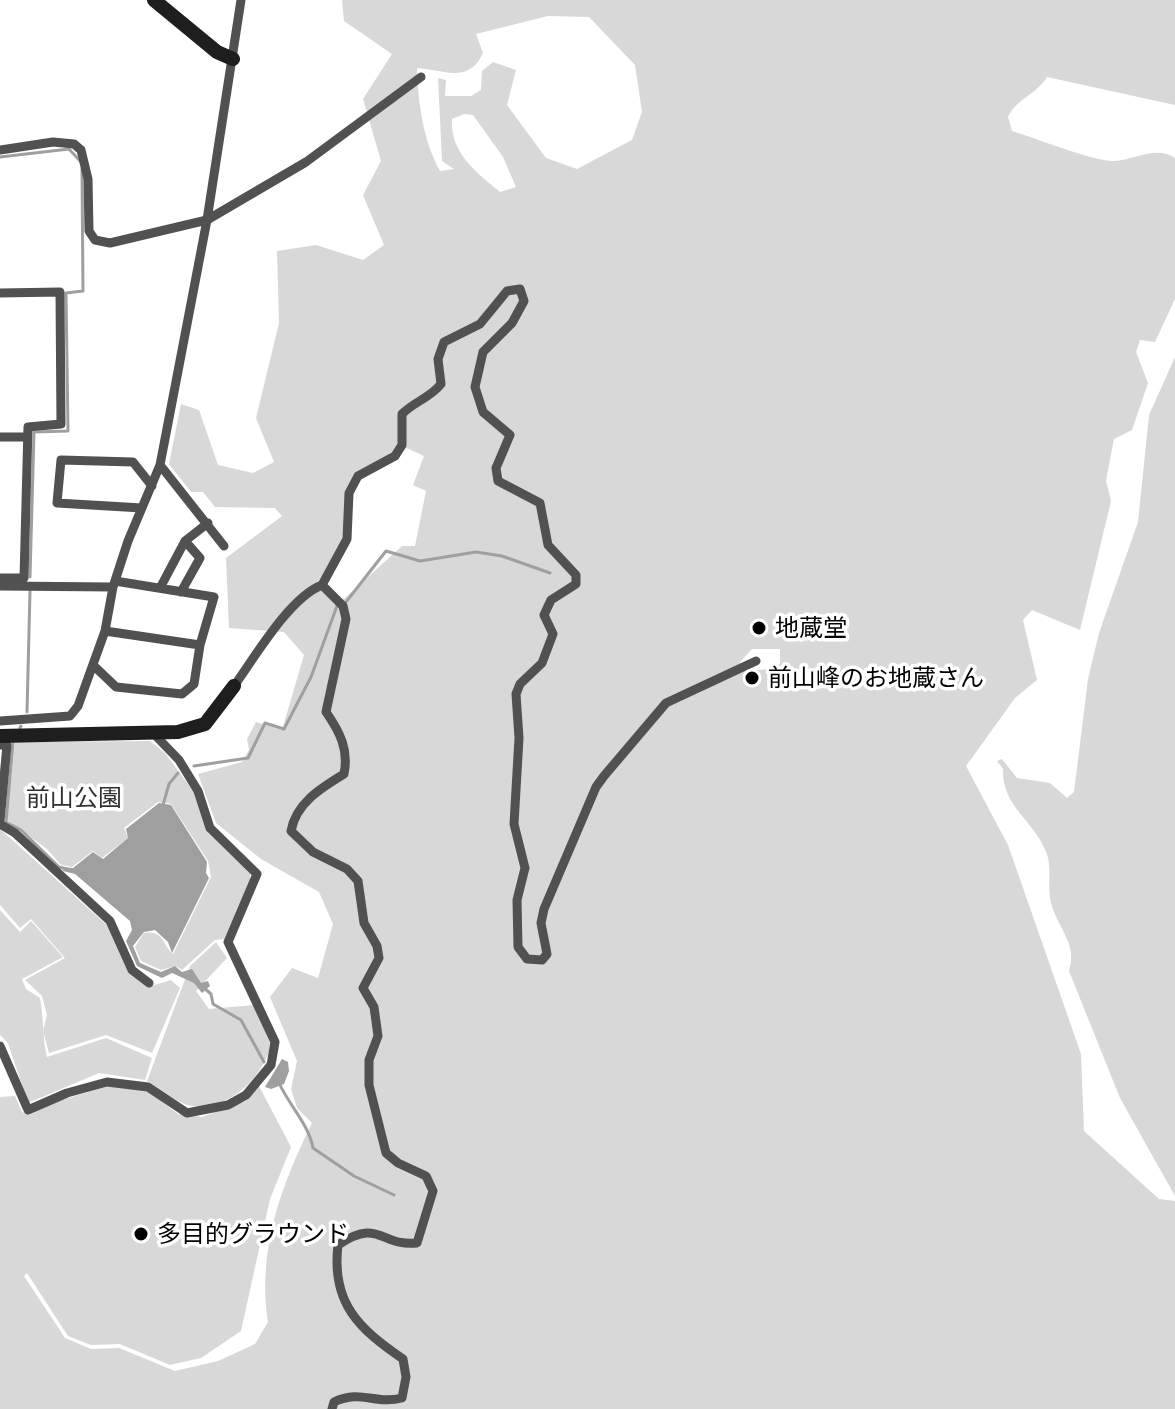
<!DOCTYPE html>
<html>
<head>
<meta charset="utf-8">
<style>
  body { margin:0 }
  canvas { display:block; background:#fff }
</style>
</head>
<body>
<canvas width="1175" height="1409"></canvas>
<script>
const ctx = document.querySelector('canvas').getContext('2d');
ctx.lineJoin = 'round';
function fill(path, color) { ctx.fillStyle = color; ctx.fill(path, 'evenodd'); }
function strokePath(path, color, width, dash) { ctx.strokeStyle = color; ctx.lineWidth = width; ctx.lineCap = dash ? 'butt' : 'round'; ctx.setLineDash(dash || []); ctx.stroke(path); }
function drawText(font, color, halo, rows, align = 'center') {
  ctx.font = font + ' "Exo 2","Noto Sans JP",sans-serif'; ctx.lineWidth = 7; ctx.setLineDash([]); ctx.textBaseline = 'middle'; ctx.strokeStyle = halo; ctx.fillStyle = color; for (const [text, x, y, turn = 0] of rows) {
    ctx.save(); ctx.translate(x, y); ctx.rotate((+turn || 0) * Math.PI / 180); ctx.textAlign = isNaN(turn) ? turn : align; if (halo) ctx.strokeText(text, 0, 0); ctx.fillText(text, 0, 0); ctx.restore();
  }
}
fill(new Path2D(`
  M342,0H1175V105L1047,77C1036,95 1016,99 1008,117L1012,131C1035,138 1095,162 1114,161C1134,160 1157,145 1175,158V299L1155,342L1140,340L1136,352L1148,383L1132,430L1114,439L1106,481L1111,501L1080,630L1032,610L1023,620L1037,680L1015,698L966,766L1008,845L1081,1054L1084,1131L1159,1199L1175,1201V1409H0V1097L15,1096L22,1112L30,1115L55,1102L109,1086L147,1090L178,1114L202,1117L246,1101L259,1086L291,1147L270,1199L241,1331L201,1358L170,1365L120,1344L91,1345L68,1336L27,1273L24,1276L65,1338L91,1349L119,1348L175,1371L218,1361L255,1344L268,1322C257,1250 281,1186 312,1123L297,1108L291,1089L297,1061L270,997L292,968L318,978L333,924L319,892L261,859L216,823L198,774L242,762L249,750L247,739L256,722L282,730L304,655L284,632L229,628L226,558L282,516L275,508L215,507L203,492H191L169,464L181,404L199,410L218,465L253,473L274,462L256,418L279,323L277,251L316,245L363,260L384,245L363,195L381,161L363,99L392,54L344,21ZM548,16L589,17L635,65L642,112L632,140L577,169L546,158L507,105L516,70L493,62L482,71L481,90L471,96H445L446,80L438,78L442,161L454,169L440,171C423,140 418,103 417,68C444,70 469,84 483,53L476,34ZM464,114L473,115L503,157L516,187L500,192C476,172 450,153 452,119ZM398,444L424,456L413,485L426,491L415,546H402L345,598L336,602L317,584L343,538L357,472L392,453ZM752,649H780V664L762,670L746,669L740,662Z
  M1175,357V1196L1120,1098L1069,971C1078,944 1058,929 1051,903C1047,887 1052,870 1047,854C1034,819 1002,808 1003,769L997,761L1002,759L1017,778L1050,783L1067,798L1074,792L1088,679L1099,633L1138,522L1149,415Z
  M150,741L165,753L194,792L208,833L250,873V881L224,939L215,940L182,970L176,966L161,970L141,961L135,947L144,933C164,930 162,945 173,954L211,877L208,861L171,804L158,802L124,828L128,838L102,858L93,851L72,867L61,865L47,849L7,820L15,742Z
  M0,829L109,927L130,974L151,986L171,980L180,988L152,1053L106,1035L49,1053L43,1031L47,1015L42,996L25,980L65,958L31,919L20,928L0,905Z
  M0,910L20,932L31,921L63,957L22,979L26,989L40,998C44,1018 42,1036 47,1057L106,1038L152,1058L145,1080L99,1073L28,1103L8,1043L0,1035Z
  M216,942L227,958L196,991L209,1009L254,1005L271,1045C263,1077 229,1111 192,1106C178,1104 160,1088 147,1081L190,966Z`), '#d8d8d8');
fill(new Path2D(`
  M159,803L171,805L207,862L206,873L209,878L172,953L168,942L155,930L144,932L133,946L140,963L161,972L175,966L182,972L192,969L201,983L208,981L210,986L202,993L194,983L172,973L162,978L137,966L126,941L132,930L130,921L75,874L63,871V867L73,868L93,852L103,859L128,838L126,829Z
  M282,1059L288,1062L289,1071L284,1084L271,1089L265,1087Z`), '#9f9f9f');
strokePath(new Path2D(`
  M0,157L69,149L81,162
  M30,577L34,432L68,431L66,293L83,291L82,169
  M346,602L386,551L420,561L476,552L502,556L550,573
  M27,712L30,591
  M20,728L21,726
  M13,743L6,822L21,830L59,867L67,869
  M194,766L248,758L265,723L284,729L311,677L337,606
  M163,805L169,784L178,773
  M203,987L211,994L213,1004L241,1020L264,1062
  M279,1083C289,1105 309,1125 313,1148L354,1176L394,1195`), '#9f9f9f', 3);
strokePath(new Path2D(`
  M0,150L53,142L74,144L81,150L88,179L89,231L95,240L110,243L207,220L306,162L421,77
  M0,293L60,292L61,424L28,427L24,578H0
  M0,437H27
  M160,465L224,546
  M142,508L57,503L61,460L133,462L152,486
  M322,585L347,539L349,493L358,476L395,456L402,445V414C415,401 430,398 441,384L438,359L444,342L480,324L507,291L520,289L524,301L512,323L483,352L475,387L483,412L510,435L496,468L498,481L540,503L548,545L576,575V584L551,600L544,615L553,634L542,663L520,684L516,694L519,738L514,824L525,868L517,900L518,947L527,959L542,960L547,954L541,923L544,909L596,787L604,776L666,703L756,661
  M0,586L113,587
  M160,588L185,541L208,523
  M181,592L200,558L185,541
  M105,631L200,645
  M93,665L116,687L182,694L194,684L200,645L214,597L115,581
  M234,686C255,657 289,598 322,585L343,606L346,619L326,712C340,732 349,750 344,774C321,788 296,803 291,831L313,852L347,869L358,881L364,923L377,946L379,958L363,988L374,1007L378,1036L369,1060V1085L386,1153L398,1163L426,1176L433,1191L417,1243C381,1247 379,1217 338,1245C331,1303 359,1329 403,1359L406,1377L402,1398C375,1405 361,1389 334,1402L332,1409
  M0,721L70,716L78,706L105,631L113,587L128,541L160,465L207,220L241,0
  M0,745H7L0,821
  M0,824L15,833L110,921L132,970L149,983
  M0,1046L28,1110L67,1093L107,1082L148,1087L187,1113L228,1105L246,1095L271,1065L275,1042L228,942L257,874L210,828L198,791L179,760L155,735`), '#515151', 9);
strokePath(new Path2D(`
  M154,0L217,52L233,59
  M0,736L178,732L205,724L234,686`), '#1e1e1e', 14);
for (const [x, y, r, color] of [
  [759,628,8,"#000"],
  [752,678,8,"#000"],
  [141,1234,8,"#000"]
]) { const dot = new Path2D(); dot.arc(x, y, r, 0, 2 * Math.PI); ctx.fillStyle = color; ctx.fill(dot); strokePath(dot, '#fff', 3); }
drawText('24px', '#000', '#fff', [
  ["地蔵堂",775,628],
  ["前山峰のお地蔵さん",768,678],
  ["多目的グラウンド",157,1234]
], 'left');
drawText('24px', '#2f2f2f', '#fff', [
  ["前山公園",74,798]
]);
</script>
</body>
</html>
